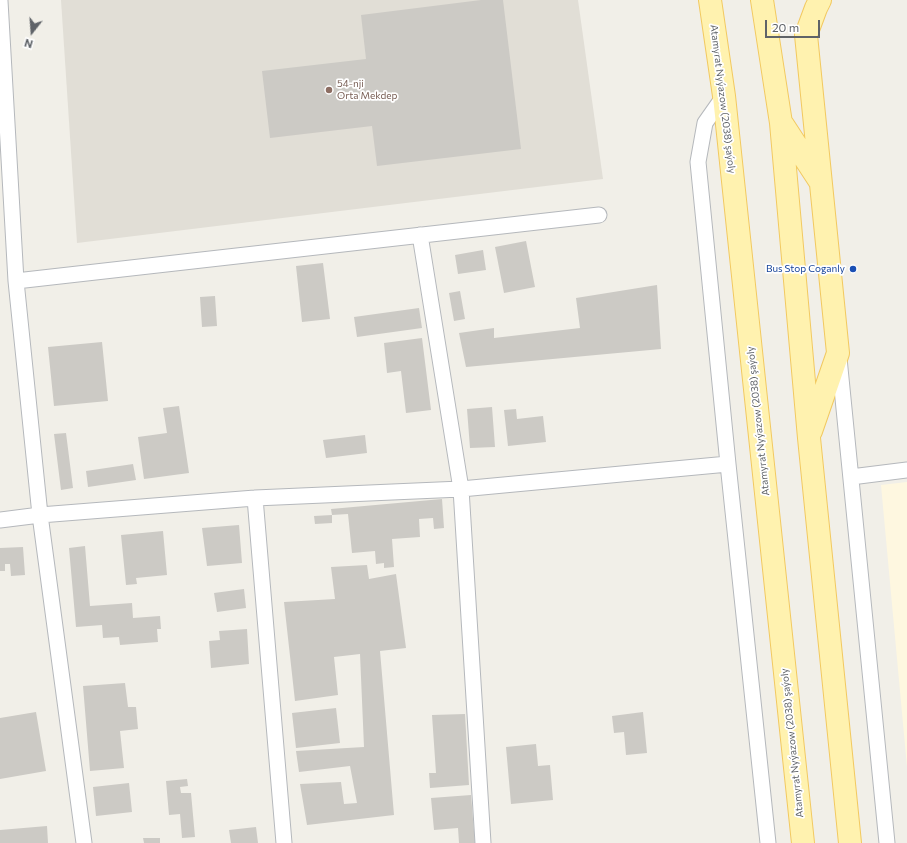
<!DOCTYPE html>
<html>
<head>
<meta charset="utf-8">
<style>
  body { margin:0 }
  #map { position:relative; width:907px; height:843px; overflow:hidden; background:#f1efe8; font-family:Commissioner,sans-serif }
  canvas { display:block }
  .north { position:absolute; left:12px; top:12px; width:40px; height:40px; -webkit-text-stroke:3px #fff; paint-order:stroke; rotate:197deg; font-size:11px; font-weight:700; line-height:16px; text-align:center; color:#5f6368 }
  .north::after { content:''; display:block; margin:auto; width:14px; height:18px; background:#5f6368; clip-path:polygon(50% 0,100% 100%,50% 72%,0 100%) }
  .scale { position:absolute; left:765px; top:20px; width:55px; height:18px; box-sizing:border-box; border:2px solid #5f6368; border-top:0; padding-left:5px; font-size:12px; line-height:14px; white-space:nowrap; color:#5f6368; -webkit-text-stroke:3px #fff; paint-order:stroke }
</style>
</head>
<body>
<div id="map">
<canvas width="907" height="843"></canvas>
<div class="north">N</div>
<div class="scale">20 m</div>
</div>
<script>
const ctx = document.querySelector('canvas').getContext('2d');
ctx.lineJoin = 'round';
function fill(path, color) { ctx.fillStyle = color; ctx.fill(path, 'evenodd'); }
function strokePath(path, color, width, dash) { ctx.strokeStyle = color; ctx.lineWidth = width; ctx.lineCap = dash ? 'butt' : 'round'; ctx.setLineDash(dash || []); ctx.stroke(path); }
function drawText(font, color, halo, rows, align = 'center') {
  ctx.font = font + ' Commissioner,sans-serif'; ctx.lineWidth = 3.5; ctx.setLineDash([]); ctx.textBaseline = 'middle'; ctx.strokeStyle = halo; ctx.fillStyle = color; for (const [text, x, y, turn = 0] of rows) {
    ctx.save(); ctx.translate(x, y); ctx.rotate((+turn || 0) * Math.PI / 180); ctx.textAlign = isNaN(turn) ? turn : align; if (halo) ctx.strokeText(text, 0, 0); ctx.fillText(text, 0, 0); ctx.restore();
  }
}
fill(new Path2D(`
  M907,482V767L881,485Z`), '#fef7e0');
fill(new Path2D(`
  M61,0H578L603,179L77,243Z`), '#e1ded6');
fill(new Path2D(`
  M481,0H503L521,149L377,166L372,126L270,138L262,71L366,59L361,15Z
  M526,241L535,287L504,293L495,247Z
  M483,250L486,270L458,274L455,255Z
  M323,263L330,319L302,322L296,266Z
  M657,285L661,349L466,367L459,333L494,328V338L580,328L576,298Z
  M460,291L465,319L454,321L449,293Z
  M215,296L217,326L202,327L200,297Z
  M419,308L422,328L357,337L354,317Z
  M422,338L431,410L406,413L401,371L387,373L384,343Z
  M102,342L108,401L54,406L48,347Z
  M179,406L189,473L144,479L138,437L167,433L163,408Z
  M492,407L495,447L470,448L467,409Z
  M516,409L517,419L543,416L546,442L508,446L504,410Z
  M66,433L73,488L61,490L54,434Z
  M365,435L367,453L326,458L323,440Z
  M133,464L136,480L88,487L86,471Z
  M442,499L444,528L434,529L433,518L419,519L420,537L392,539L394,567L384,568V563L376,564L375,551L352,553L348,514L332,515L331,509Z
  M332,515V523L315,524L314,516Z
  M239,525L242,563L207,566L202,528Z
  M163,531L167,575L136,578L137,584L126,585L121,535Z
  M85,546L90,606L132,603L133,618L160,616L161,629H157L158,642L120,645L119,637L103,638L102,625L76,627L69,548Z
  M23,547L25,575L11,576L10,564H5V571H0V548Z
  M367,565L369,579L396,574L406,648L380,651L394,815L307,825L300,784L341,782L344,804L357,803L350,766L299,772L296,751L364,747L360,654L334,657L338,695L295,701L284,602L335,599L331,567Z
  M244,589L246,608L217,612L214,593Z
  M247,629L249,664L211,668L209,641L220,640L219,631Z
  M125,683L128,707H136L138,729L120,731L124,768L90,771L83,686Z
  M336,708L340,743L296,748L292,713Z
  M36,712L46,771L0,779V718Z
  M643,712L647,753L626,755L624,732L614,733L612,716Z
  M465,714L469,785L430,788L429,773H436L432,715Z
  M536,744L538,766L550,765L553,800L511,804L506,747Z
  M187,779L188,786L180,787L181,793H191L195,837L182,838L180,814L169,815L166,781Z
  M129,783L132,812L96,816L93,787Z
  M471,795L475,843H459L458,828L434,830L431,798Z
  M47,826L48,843H0V830Z
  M256,827L258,843H231L229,830Z
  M143,838H160V843H144Z`), '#cccac5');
const street = new Path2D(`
  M0,1L16,281L40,515L84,843
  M724,96L705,123L698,162L728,464L768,843
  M420,235L461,489L483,843
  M16,281L599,215
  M839,358L887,843
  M851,477L907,470
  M255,498L284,843
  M0,520L40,515L255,498L461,489L728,464`);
const primary = new Path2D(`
  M710,0L724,96L803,843
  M762,0L781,123L809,438L850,843
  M783,125L819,180
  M811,431L838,353L806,35L816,8L820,0`);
strokePath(street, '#b5b8bc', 17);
strokePath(primary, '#f2c960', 24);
strokePath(street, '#fff', 15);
strokePath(primary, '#fff2af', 22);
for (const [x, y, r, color] of [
  [329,90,4,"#8d6e63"],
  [853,269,4,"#1a4fb4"]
]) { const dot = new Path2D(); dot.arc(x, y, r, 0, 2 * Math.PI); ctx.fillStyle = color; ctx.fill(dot); strokePath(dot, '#fff', 1.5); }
drawText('10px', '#785e54', '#fff', [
  ["54-nji",337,84],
  ["Orta Mekdep",337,96]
], 'left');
drawText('10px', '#5f6368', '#fff', [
  ["Atamyrat Nyýazow (2038) şaýoly",723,99,83],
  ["Atamyrat Nyýazow (2038) şaýoly",758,421,-96],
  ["Atamyrat Nyýazow (2038) şaýoly",792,743,-96]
]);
drawText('10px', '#164399', '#fff', [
  ["Bus Stop Coganly",845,269]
], 'right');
</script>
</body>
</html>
